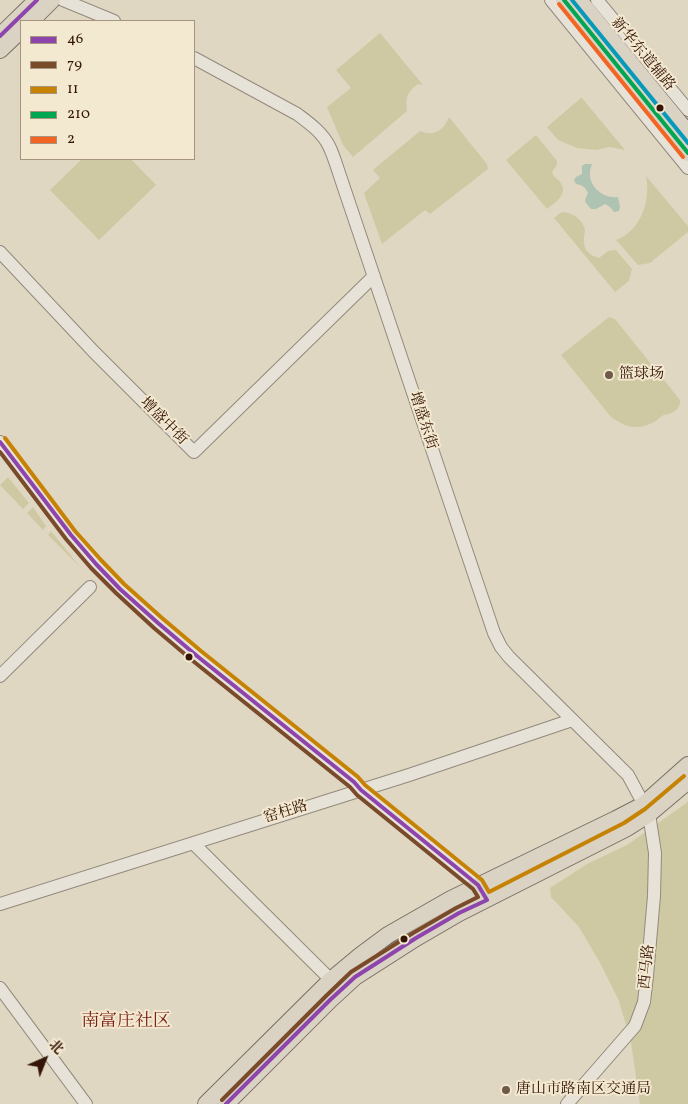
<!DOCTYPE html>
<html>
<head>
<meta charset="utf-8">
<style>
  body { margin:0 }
  #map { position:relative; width:688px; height:1104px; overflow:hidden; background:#e0d7c3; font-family:Vollkorn,"Noto Serif SC",serif }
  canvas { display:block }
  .legend { position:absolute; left:20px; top:20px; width:175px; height:140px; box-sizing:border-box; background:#f3e8d0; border:1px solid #a7947f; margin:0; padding:6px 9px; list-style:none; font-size:15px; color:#341506 }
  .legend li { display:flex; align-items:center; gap:10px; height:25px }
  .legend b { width:25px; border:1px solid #a7947f }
  .north { position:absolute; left:20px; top:1034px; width:50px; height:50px; -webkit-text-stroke:4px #f3e8d0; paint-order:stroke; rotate:44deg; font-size:14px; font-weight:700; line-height:20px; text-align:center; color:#341506 }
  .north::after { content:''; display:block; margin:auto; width:18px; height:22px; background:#341506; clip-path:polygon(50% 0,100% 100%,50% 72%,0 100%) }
</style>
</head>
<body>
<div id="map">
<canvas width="688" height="1104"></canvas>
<ul class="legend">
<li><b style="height:6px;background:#8e44ad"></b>46</li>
<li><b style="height:6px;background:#7a4b2a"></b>79</li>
<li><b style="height:6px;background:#c68202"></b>11</li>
<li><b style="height:6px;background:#00a651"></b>210</li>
<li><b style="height:6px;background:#f26522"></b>2</li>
</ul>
<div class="north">北</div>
</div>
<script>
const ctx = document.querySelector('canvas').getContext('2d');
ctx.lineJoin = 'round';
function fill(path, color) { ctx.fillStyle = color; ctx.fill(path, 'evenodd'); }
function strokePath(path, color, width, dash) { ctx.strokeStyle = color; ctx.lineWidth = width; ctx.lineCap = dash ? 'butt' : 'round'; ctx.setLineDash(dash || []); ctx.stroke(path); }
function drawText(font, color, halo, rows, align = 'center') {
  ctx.font = font + ' Vollkorn,"Noto Serif SC",serif'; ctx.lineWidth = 4; ctx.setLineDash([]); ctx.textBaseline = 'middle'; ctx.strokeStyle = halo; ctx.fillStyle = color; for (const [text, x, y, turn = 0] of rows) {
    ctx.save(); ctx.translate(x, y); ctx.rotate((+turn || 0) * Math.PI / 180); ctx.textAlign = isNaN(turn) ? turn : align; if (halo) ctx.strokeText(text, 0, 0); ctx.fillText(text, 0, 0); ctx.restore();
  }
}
fill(new Path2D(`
  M380,33L423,85L418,84C407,92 405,98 407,111L353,157L343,145L327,107L351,88L336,70Z
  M582,97V98L625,150L609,147L596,150L577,148L558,140L547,127Z
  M449,117L487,164L488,169L430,214L425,210L382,244L364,193L380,178L373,170L420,131C434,137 444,130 449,117Z
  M536,135L557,161V165L552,172C554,178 557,178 560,182C569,194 555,203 547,209L506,160Z
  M82,159H131L156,185L99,240L50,190Z
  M646,176L688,226V232L650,263L638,265L616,240C641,231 651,200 646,176Z
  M565,212C574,214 583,220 585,230C585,232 584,236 584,238C583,250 589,255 599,258L608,251L616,250L632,269L629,281L615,292L554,218L560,213Z
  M609,317L615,319L680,400C681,406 676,412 669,414C663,416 668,413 662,416C660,417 658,419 656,421C651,424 643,427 637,427C627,428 619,422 611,417L561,355Z
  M8,477L29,503L23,509L0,485Z
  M33,507L46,526L43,530L27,513Z
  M51,531L81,568L48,535Z
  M688,801V1104H640L631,1042L619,1001L599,961L579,927L551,897L550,888L587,864L627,845L685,804Z`), '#cec9a3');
fill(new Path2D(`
  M585,164H592C591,167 590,170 590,173C589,188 605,199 618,197L620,207L619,211L614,212L610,207L605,204L596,209H591L586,203L585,200L588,193C585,187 583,185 576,184L574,180L576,177L582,174V166Z`), '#aec3b2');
const minor = new Path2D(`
  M63,0L114,21
  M551,0L688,168
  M597,0L688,110
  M194,58L297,114C309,123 322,132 329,146C333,154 336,164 339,173L494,633L501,647L509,657L628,775L649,814L655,853L654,896L647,976L644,1002L635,1026L567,1104
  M0,252L94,352L194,452L374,276
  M0,442C31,483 61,526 96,564C127,598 162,627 197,656C249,699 301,741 354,782L361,790L478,885L482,892
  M0,676L90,587
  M193,843L331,980
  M0,904L409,775L572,720
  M0,988L86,1104`);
const major = new Path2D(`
  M564,0L688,153
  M579,0L688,133
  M32,20L52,0
  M0,36L37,0
  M0,50L20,31
  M206,1104L331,980L361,955L388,935L451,899L616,819L643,805L688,765
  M226,1104L330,1000L355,977L416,938L459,913L627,828L649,814L688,781`);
strokePath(minor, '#92897c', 14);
strokePath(major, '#796f63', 18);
strokePath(minor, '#e7e2d7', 12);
strokePath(major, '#dad2c3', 16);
strokePath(new Path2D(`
  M0,36L37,0
  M0,442L71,535L96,564L120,589L158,623L197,656L354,782L361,790L478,885L487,900L459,913L416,938L355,977L330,1000L226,1104`), '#8e44ad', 4);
strokePath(new Path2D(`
  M0,452L66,539L91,568L116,593L154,628L193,661L350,787L357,795L473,889L478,897L456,908L413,933L351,972L326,996L222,1100`), '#7a4b2a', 4);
strokePath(new Path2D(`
  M5,438L75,531L101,560L124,584L162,618L201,651L358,777L365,785L482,880L489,892L624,823L645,809L684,776`), '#c68202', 4);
strokePath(new Path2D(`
  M564,0L688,153`), '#00a651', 4);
strokePath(new Path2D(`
  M559,4L683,157`), '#f26522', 4);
strokePath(new Path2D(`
  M572,0L688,143`), '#059aba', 4);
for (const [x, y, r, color] of [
  [660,108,4.5,"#341506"],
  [609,375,5,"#705948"],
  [189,657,4.5,"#341506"],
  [404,939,4.5,"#341506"],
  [506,1090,5,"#705948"]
]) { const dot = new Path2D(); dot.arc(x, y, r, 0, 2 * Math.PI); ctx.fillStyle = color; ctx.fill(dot); strokePath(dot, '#f3e8d0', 2); }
drawText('15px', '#341506', '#f3e8d0', [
  ["新华东道辅路",642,55,50],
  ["增盛东街",422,421,72],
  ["增盛中街",163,422,45],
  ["窑柱路",286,813,-17],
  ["西马路",648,967,-84]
]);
drawText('15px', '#341506', '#f3e8d0', [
  ["篮球场",619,375],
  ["唐山市路南区交通局",516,1090]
], 'left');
drawText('18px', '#7a1f14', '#f3e8d0', [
  ["南富庄社区",126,1023]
]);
</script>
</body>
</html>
